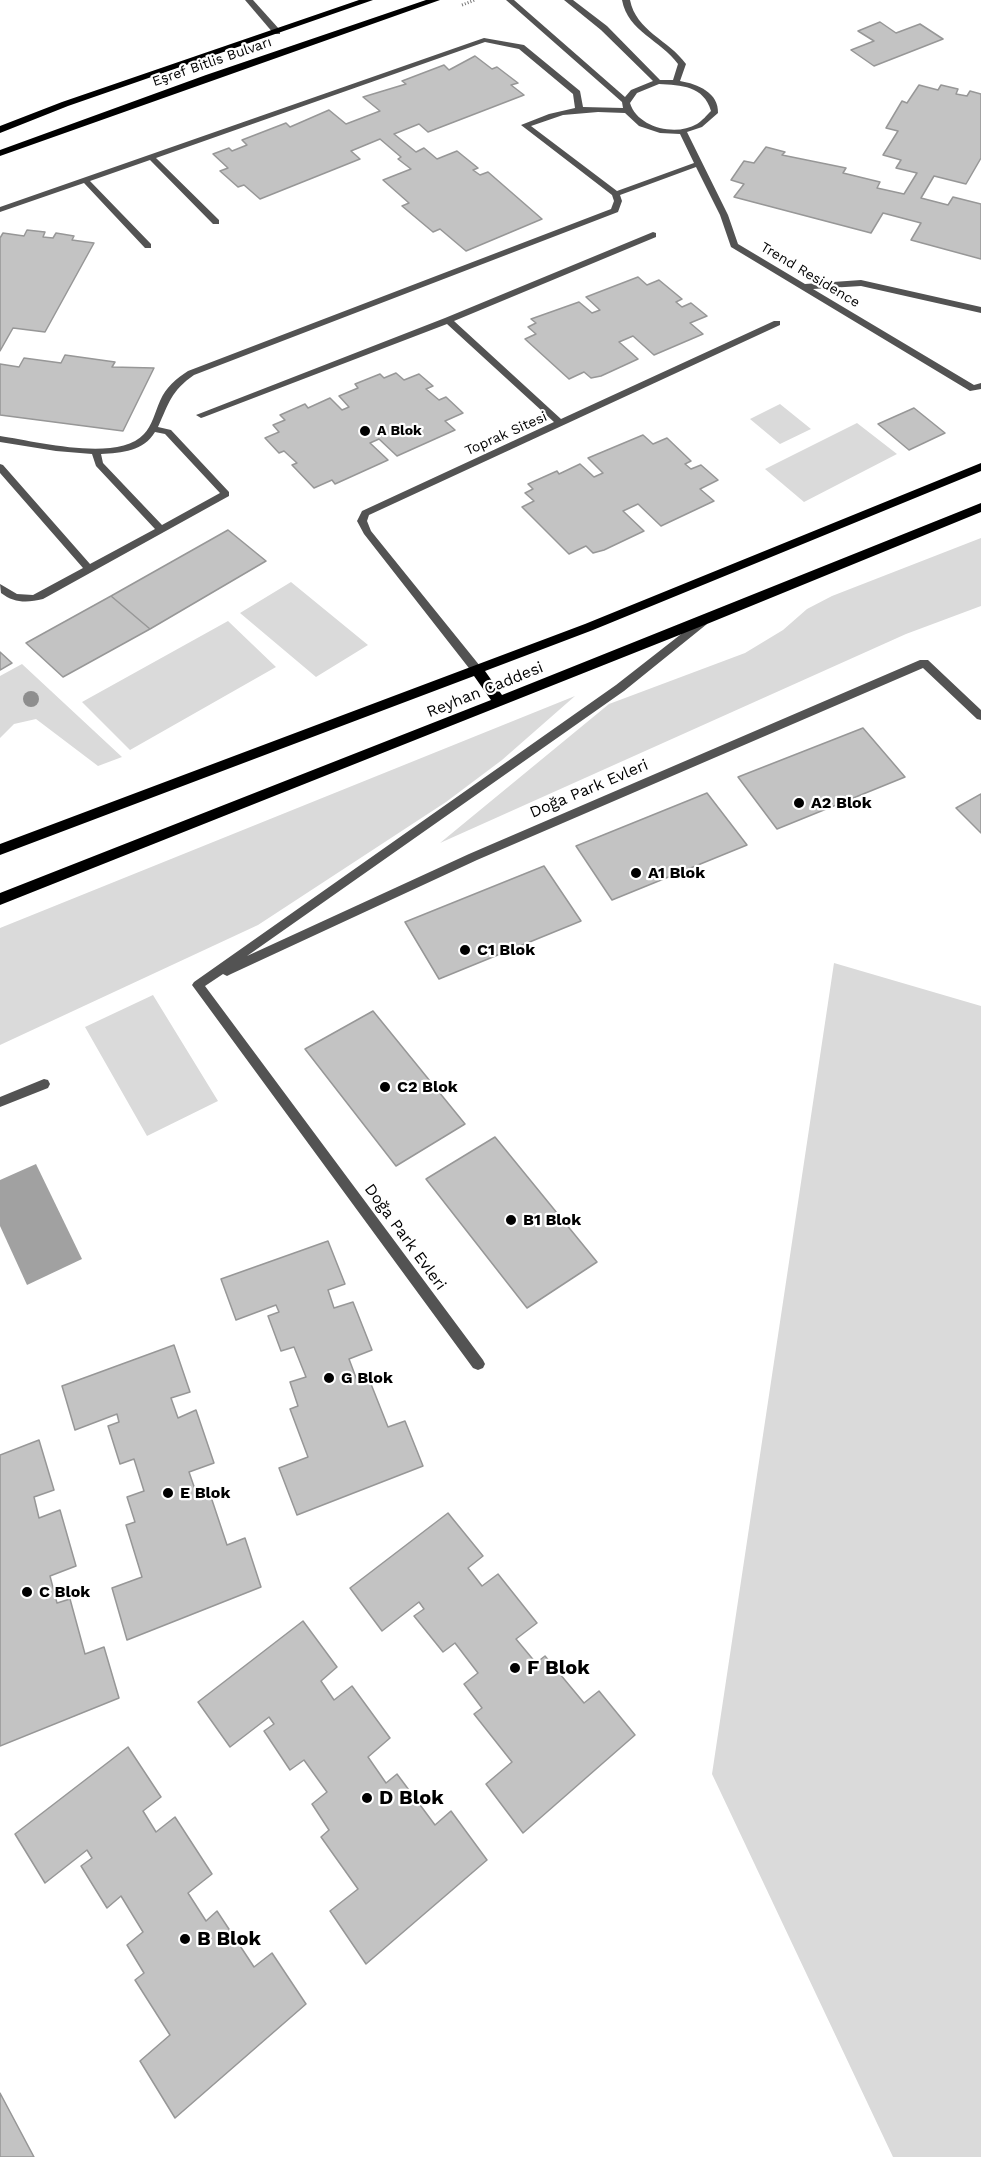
<!DOCTYPE html>
<html>
<head>
<meta charset="utf-8">
<style>
  body { margin:0 }
  canvas { display:block; background:#fff }
</style>
</head>
<body>
<canvas width="981" height="2157"></canvas>
<script>
const ctx = document.querySelector('canvas').getContext('2d');
ctx.lineJoin = 'round';
function fill(path, color) { ctx.fillStyle = color; ctx.fill(path, 'evenodd'); }
function strokePath(path, color, width, dash) { ctx.strokeStyle = color; ctx.lineWidth = width; ctx.lineCap = dash ? 'butt' : 'round'; ctx.setLineDash(dash || []); ctx.stroke(path); }
function drawText(font, color, halo, rows, align = 'center') {
  ctx.font = font + ' "Work Sans",sans-serif'; ctx.lineWidth = 4.5; ctx.setLineDash([]); ctx.textBaseline = 'middle'; ctx.strokeStyle = halo; ctx.fillStyle = color; for (const [text, x, y, turn = 0] of rows) {
    ctx.save(); ctx.translate(x, y); ctx.rotate((+turn || 0) * Math.PI / 180); ctx.textAlign = isNaN(turn) ? turn : align; if (halo) ctx.strokeText(text, 0, 0); ctx.fillText(text, 0, 0); ctx.restore();
  }
}
fill(new Path2D(`
  M780,404L811,429L780,444L750,419Z
  M857,423L897,454L804,502L765,469Z
  M981,538V606L906,634L440,843L609,704L745,653L783,630L807,609L832,596Z
  M291,582L368,645L316,677L240,613Z
  M228,621L276,667L130,750L82,702Z
  M22,664L122,757L98,766L36,719L14,724L0,738V676Z
  M575,696L502,760L446,802L258,925L0,1045V928Z
  M834,963L981,1006V2157H893L712,1774Z
  M153,995L218,1101L147,1136L85,1027Z`), '#dadada');
fill(new Path2D(`
  M36,1164L82,1259L27,1285L0,1226V1180Z`), '#a1a1a1');
const building = new Path2D(`
  M880,22L896,33L920,24L943,39L874,66L851,50L874,41L858,31Z
  M475,56L492,69L497,67L518,83L511,85L524,95L428,132L419,124L394,134L416,152L424,148L437,159L457,151L478,168L473,170L480,175L488,172L542,219L466,251L440,229L433,232L402,206L409,203L383,180L411,169L398,159L401,157L380,139L351,151L360,159L260,199L244,185L238,187L220,171L228,168L213,154L229,148L232,151L247,145L242,140L286,123L290,127L329,110L346,124L380,111L363,97L406,84L402,81L444,65L449,70Z
  M919,85L938,90L941,85L958,89L956,94L967,96L970,91L981,94V158L966,184L934,176L921,198L948,205L953,197L981,204V259L911,240L921,223L883,213L871,233L734,197L744,184L731,180L744,161L754,163L766,147L785,152L782,155L846,168L843,173L880,182L877,188L904,194L917,173L896,168L901,160L883,155L898,131L886,128L902,101L907,103Z
  M27,230L45,232L43,237L53,238L56,233L74,236L72,240L94,243L45,332L13,328L0,351V238L3,233L24,236Z
  M638,277L647,285L659,280L682,299L676,302L682,307L691,303L707,316L690,323L703,334L654,355L633,336L619,342L638,359L601,376L591,378L584,372L569,379L525,339L536,334L528,327L536,323L531,319L579,302L592,313L600,310L586,297Z
  M65,355L115,362L112,367L154,368L123,431L0,415V364L19,367L24,358L61,363Z
  M396,373L404,380L419,374L433,386L426,389L439,400L446,397L463,413L445,421L455,430L397,456L379,439L370,443L388,460L335,484L332,480L314,488L292,465L297,463L284,451L279,453L265,438L279,432L273,425L285,420L280,415L305,404L308,408L330,398L342,410L349,407L339,396L358,388L355,384L380,374L384,378Z
  M914,408L945,433L909,450L878,424Z
  M643,435L653,444L667,438L691,461L685,464L691,469L701,465L718,480L700,489L714,501L661,526L638,504L623,511L644,531L604,550L593,553L586,546L569,554L522,507L534,501L525,493L533,489L528,484L557,471L559,474L580,464L594,477L603,473L588,458Z
  M228,530L266,561L150,629L111,596Z
  M111,596L150,629L63,677L26,643Z
  M0,652L12,663L0,670Z
  M863,728L905,777L777,829L738,777Z
  M707,793L747,845L612,900L576,846Z
  M981,794V833L956,808Z
  M544,866L581,921L439,979L405,922Z
  M373,1011L465,1124L396,1166L305,1049Z
  M495,1137L597,1262L527,1308L426,1179Z
  M328,1241L345,1284L328,1290L334,1308L353,1302L372,1350L349,1359L358,1383L369,1379L388,1427L405,1421L423,1466L297,1515L279,1468L308,1457L290,1409L298,1406L290,1382L306,1377L294,1347L281,1351L268,1316L279,1312L276,1305L236,1320L221,1279Z
  M174,1345L190,1392L171,1398L178,1418L196,1410L214,1463L189,1472L198,1498L210,1494L227,1545L245,1538L261,1587L127,1640L112,1588L142,1577L126,1525L135,1522L127,1497L144,1491L134,1459L120,1464L108,1426L119,1422L117,1414L75,1430L62,1386Z
  M39,1440L54,1490L34,1497L39,1518L60,1510L76,1566L50,1576L57,1603L70,1599L85,1654L104,1647L119,1698L0,1746V1455Z
  M448,1513L483,1556L468,1568L482,1586L498,1574L537,1623L516,1639L536,1663L545,1656L584,1703L599,1691L635,1735L523,1833L486,1784L512,1762L474,1714L482,1708L464,1684L478,1673L455,1643L443,1652L414,1616L424,1609L419,1602L382,1631L350,1588Z
  M303,1621L337,1667L321,1681L334,1700L352,1686L390,1738L368,1757L386,1783L397,1774L435,1825L451,1811L487,1860L366,1964L330,1911L358,1889L321,1837L329,1830L312,1804L327,1792L304,1760L290,1770L264,1731L274,1724L269,1717L230,1747L198,1702Z
  M128,1747L161,1797L143,1811L156,1832L175,1817L212,1874L188,1893L206,1921L217,1911L254,1967L272,1953L306,2004L175,2118L140,2061L170,2035L135,1980L144,1973L127,1945L143,1932L121,1896L107,1908L81,1866L92,1858L87,1850L45,1883L15,1834Z
  M0,2093L34,2157H0Z`);
fill(building, '#c3c3c3');
strokePath(building, '#979797', 1.5);
strokePath(new Path2D(`
  M462,5L475,0`), '#757575', 3, [1, 2]);
fill(new Path2D(`
  M506,0H514L625,97L631,90L653,81L601,30L564,0H573L607,26L660,80H673L678,64C661,40 628,32 622,0H630C636,31 669,40 686,64L680,81C698,84 719,93 718,113L702,127L687,132L728,215L738,244L805,284L861,280L981,307V313L861,286L813,289L974,385L981,383V389L970,391L731,247L720,215L696,167L620,195L622,201L618,212L194,375C171,391 169,403 158,427L171,430L229,492V496L43,599C27,603 14,603 1,593L0,584L17,594L33,595L83,568L0,473V464L3,465L90,564L155,529L96,466L92,454L56,451L0,442V436C35,441 118,463 144,434C152,426 155,412 160,401C166,387 176,379 188,371L611,209L614,201L612,195L521,125L549,114L575,108L573,94L519,49L485,42L156,158L219,220V224H213L150,160L90,181L151,244V248H145L84,183L0,212V207L484,38L524,45L580,91L583,107L623,108L622,102ZM659,84C681,85 704,86 711,111C707,115 702,121 697,124C675,137 637,127 630,103L637,93ZM598,112L625,113L639,126L660,133L680,134L694,163L617,191L531,126L563,115ZM155,432L165,434L220,493L162,525L103,463L101,454C122,453 144,451 155,432Z
  M653,232L656,233V237L454,321L561,419L774,321H780V325L369,515L367,521L371,531L480,666L481,669L480,672H472L364,534L357,521L362,511L554,422L447,324L204,417L201,418L196,415L445,318Z
  M703,617L708,621L707,624L624,691L247,956L469,854L920,660H928L981,710V720L977,719L923,668L477,860L231,974L227,976L223,974L205,986L483,1360L485,1364L483,1368L478,1370L473,1368L192,985L194,982L616,685Z
  M44,1079L48,1080L50,1084L48,1088L0,1107V1097Z`), '#535353');
fill(new Path2D(`
  M245,0H253L280,30V34H274Z`), '#535353');
fill(new Path2D(`
  M359,0H373L68,106L0,133V126L62,102Z
  M426,0H440L0,156V150L206,75Z
  M981,463V471L593,630L485,671L502,695L981,503V512L707,624L0,905V893L491,700L474,676L0,855V844L585,624Z`), '#000');
ctx.fillStyle = '#8e8e8e';
for (const [x, y] of [
  [31,699]
]) { ctx.beginPath(); ctx.arc(x, y, 8, 0, 2 * Math.PI); ctx.fill(); }
for (const [x, y, r, color] of [
  [365,431,6,"#000"],
  [799,803,6,"#000"],
  [636,873,6,"#000"],
  [465,950,6,"#000"],
  [385,1087,6,"#000"],
  [511,1220,6,"#000"],
  [329,1378,6,"#000"],
  [168,1493,6,"#000"],
  [27,1592,6,"#000"],
  [515,1668,6,"#000"],
  [367,1798,6,"#000"],
  [185,1939,6,"#000"]
]) { const dot = new Path2D(); dot.arc(x, y, r, 0, 2 * Math.PI); ctx.fillStyle = color; ctx.fill(dot); strokePath(dot, '#fff', 2); }
drawText('14px', '#000', '#fff', [
  ["Eşref Bitlis Bulvarı",212,62,-19],
  ["Trend Residence",810,275,31],
  ["Toprak Sitesi",506,434,-24]
]);
drawText('bold 14px', '#000', '#fff', [
  ["A Blok",377,431]
], 'left');
drawText('16px', '#000', '#fff', [
  ["Reyhan Caddesi",485,690,-22],
  ["Doğa Park Evleri",589,789,-23],
  ["Doğa Park Evleri",405,1237,54]
]);
drawText('bold 16px', '#000', '#fff', [
  ["A2 Blok",811,803],
  ["A1 Blok",648,873],
  ["C1 Blok",477,950],
  ["C2 Blok",397,1087],
  ["B1 Blok",523,1220],
  ["G Blok",341,1378],
  ["E Blok",180,1493],
  ["C Blok",39,1592]
], 'left');
drawText('bold 20px', '#000', '#fff', [
  ["F Blok",527,1668],
  ["D Blok",379,1798],
  ["B Blok",197,1939]
], 'left');
</script>
</body>
</html>
